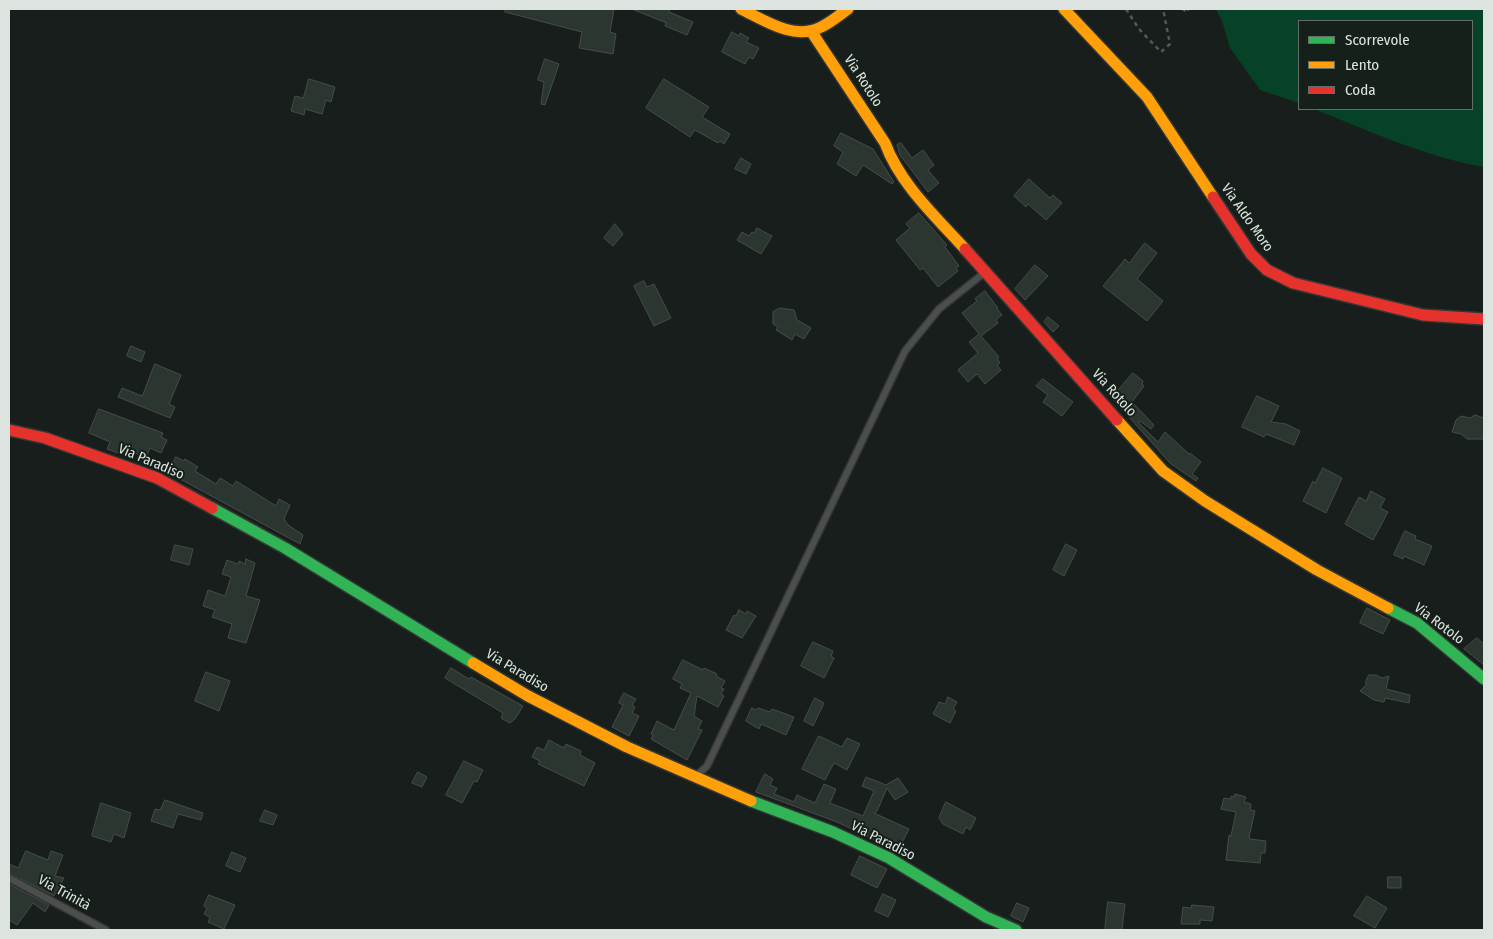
<!DOCTYPE html>
<html>
<head>
<meta charset="utf-8">
<style>
  body { margin:0 }
  #map { position:relative; width:1493px; height:939px; overflow:hidden; background:#181e1b; font-family:"Fira Sans Condensed",sans-serif }
  canvas { display:block }
  .frame { position:absolute; inset:0; border:10px solid #dde4df; pointer-events:none }
  .legend { position:absolute; left:1298px; top:20px; width:175px; height:90px; box-sizing:border-box; background:#16201a; border:1px solid #666e69; margin:0; padding:6px 9px; list-style:none; font-size:15px; color:#dde4df }
  .legend li { display:flex; align-items:center; gap:10px; height:25px }
  .legend b { width:25px; border:1px solid #666e69 }
</style>
</head>
<body>
<div id="map">
<canvas width="1493" height="939"></canvas>
<div class="frame"></div>
<ul class="legend">
<li><b style="height:6px;background:#30b455"></b>Scorrevole</li>
<li><b style="height:6px;background:#ff9f0a"></b>Lento</li>
<li><b style="height:6px;background:#e5322d"></b>Coda</li>
</ul>
</div>
<script>
const ctx = document.querySelector('canvas').getContext('2d');
ctx.lineJoin = 'round';
function fill(path, color) { ctx.fillStyle = color; ctx.fill(path, 'evenodd'); }
function strokePath(path, color, width, dash) { ctx.strokeStyle = color; ctx.lineWidth = width; ctx.lineCap = dash ? 'butt' : 'round'; ctx.setLineDash(dash || []); ctx.stroke(path); }
function drawText(font, color, halo, rows, align = 'center') {
  ctx.font = font + ' "Fira Sans Condensed",sans-serif'; ctx.lineWidth = 4; ctx.setLineDash([]); ctx.textBaseline = 'middle'; ctx.strokeStyle = halo; ctx.fillStyle = color; for (const [text, x, y, turn = 0] of rows) {
    ctx.save(); ctx.translate(x, y); ctx.rotate((+turn || 0) * Math.PI / 180); ctx.textAlign = isNaN(turn) ? turn : align; if (halo) ctx.strokeText(text, 0, 0); ctx.fillText(text, 0, 0); ctx.restore();
  }
}
fill(new Path2D(`
  M1216,9H1484V167C1425,157 1370,131 1314,109H1472V21H1299V103L1260,90L1230,48L1222,21Z`), '#054227');
const building = new Path2D(`
  M506,9H614L610,32L616,34L613,54L579,48L582,32L505,12Z
  M632,9H670L669,12L693,22L687,35L665,26L666,23Z
  M732,32L739,36L740,33L749,38L746,42L759,48L753,59L749,57L745,64L722,52Z
  M545,59L559,64L545,105L541,104L544,82L538,80Z
  M309,79L335,87L331,102L326,100L322,114L305,109L304,115L291,111L295,96L303,98Z
  M664,79L709,107L702,117L730,134L724,144L720,141L718,143L695,130L690,137L646,108Z
  M841,133L873,149L894,182L892,184L863,165L856,176L837,164L843,152L834,146Z
  M901,143L912,158L923,150L934,165L928,170L939,183L928,192L900,155L897,145Z
  M741,158L751,164L746,174L735,169Z
  M1029,179L1050,198L1053,195L1062,203L1046,220L1028,204L1026,207L1014,196Z
  M919,213L947,245L945,247L959,266L956,268L958,271L938,287L923,268L920,270L896,240L910,228L906,224Z
  M615,224L623,234L613,246L604,238Z
  M757,228L772,236L761,254L737,240L742,232L749,236L752,232L754,233Z
  M1145,243L1157,253L1137,279L1163,301L1147,321L1103,286L1125,259L1129,263Z
  M1035,265L1048,276L1025,300L1015,289Z
  M644,281L647,287L654,284L671,318L654,326L634,286Z
  M985,291L998,308L997,309L1002,315L996,320L998,323L981,336L999,357L997,358L1000,363L997,365L1001,370L985,384L977,374L968,382L958,370L978,353L969,342L979,334L962,313L977,301L975,299Z
  M780,308L794,310L797,320L811,328L804,339L795,334L792,340L776,330L778,327L773,324V312Z
  M1048,317L1059,326L1053,332L1044,322Z
  M131,346L145,352L141,362L127,356Z
  M155,364L181,375L169,404L175,407L170,418L118,397L122,388L142,396Z
  M1133,373L1143,381L1142,384L1144,386L1132,402L1154,425L1151,429L1140,421L1138,422L1158,442L1165,432L1189,454L1190,453L1201,462L1192,474L1198,478L1196,481L1170,463L1112,398Z
  M1043,379L1073,402L1062,416L1043,402L1048,395L1036,386Z
  M1257,396L1279,406L1271,422L1286,424L1300,431L1294,445L1266,434L1264,437L1242,427Z
  M99,409L163,433L161,437L167,440L161,453L150,448L146,458L120,446L118,453L107,449L110,442L89,433Z
  M1475,415L1484,418V439H1467L1461,434L1452,432L1456,420L1461,416L1470,418Z
  M176,457L184,461L185,459L198,467L195,471L216,484L220,478L233,486L236,481L276,506L279,499L290,505L284,519L288,525L303,535L300,544L169,473Z
  M1323,468L1342,478L1326,513L1303,501L1313,481L1315,483Z
  M1371,491L1385,499L1380,508L1388,512L1373,540L1345,524L1359,497L1366,501Z
  M1405,531L1416,536L1415,539L1432,546L1424,565L1404,556L1403,559L1394,555Z
  M1066,544L1077,550L1064,576L1053,570Z
  M175,545L193,549L189,565L171,560Z
  M246,559L255,563L246,596L260,600L246,643L228,638L232,624L212,617L215,610L203,606L208,590L225,596L231,577L222,574L227,560L238,564L239,561L245,564Z
  M1367,608L1390,620L1383,634L1360,623Z
  M739,610L746,614L747,611L756,616L742,638L726,630L734,615L736,616Z
  M1477,638L1484,644V665L1464,649Z
  M813,642L833,651L831,656L834,658L824,678L801,666Z
  M683,660L703,670L704,668L717,674L716,676L725,681L721,688L724,689L721,694L724,696L718,707L697,696L694,716L702,721L698,729L702,730L687,760L651,739L653,735L651,734L657,721L674,730L691,693L680,688L682,684L673,679Z
  M451,668L469,679L471,677L523,706L515,719L510,723L501,718L503,713L445,678Z
  M206,672L230,681L219,711L195,701Z
  M1369,675H1376L1382,678L1389,676L1386,689L1410,695L1409,703L1385,698L1384,702L1374,700L1360,691L1366,685V681Z
  M624,693L636,699L632,705L635,707L632,713L639,716L629,736L612,727L623,705L619,703Z
  M948,697L957,702L953,709L956,711L950,723L933,714L939,702L945,704Z
  M815,698L824,703L813,726L804,721Z
  M752,708L756,710L758,708L770,712L772,709L794,717L786,735L761,724L759,729L746,721Z
  M819,736L842,747L847,738L860,744L847,770L834,763L825,780L802,769Z
  M549,740L564,748L566,744L581,751L580,755L595,763L584,786L538,764L540,761L532,757L537,747L544,750Z
  M464,761L483,770L477,782L474,781L462,803L446,795Z
  M418,772L427,777L422,787L412,783Z
  M765,774L773,779L770,785L777,788L774,794L794,802L797,795L815,803L824,784L836,789L830,803L863,816L874,791L862,786L866,777L886,785L898,778L908,792L895,800L887,788L877,811L874,813L909,829L898,851L837,822L756,792Z
  M1235,794L1246,797L1244,802L1251,804L1250,810L1255,811L1249,837L1250,839L1266,841L1265,853H1261L1260,863L1226,860L1229,835L1231,836L1236,812L1221,809L1224,798L1231,799V796L1234,797Z
  M165,800L203,813L201,820L178,814L173,828L151,821L155,809L160,810Z
  M946,802L976,818L970,830L966,827L963,834L943,824L939,818Z
  M101,803L131,813L124,838L114,834L111,842L92,836Z
  M265,810L277,815L273,825L260,821Z
  M26,851L48,860L51,851L63,855L55,876L64,878L54,896L9,873V864L18,868Z
  M232,852L246,858L240,872L226,866Z
  M860,856L887,869L877,888L851,875Z
  M1388,877H1401V888H1388Z
  M9,884L49,905L45,912L33,903L17,925L9,920Z
  M883,894L896,900L888,917L875,911Z
  M209,895L235,905L224,929L208,922L210,917L204,914L207,908L204,906Z
  M1367,896L1387,908L1375,928L1354,916Z
  M1108,902L1125,904L1122,930H1105Z
  M1017,903L1029,908L1023,922L1011,916Z
  M1192,905L1214,907L1212,921L1200,920V924H1181L1183,907L1191,908Z`);
fill(building, '#2c3631');
strokePath(building, '#474c49', 1);
const lane = new Path2D(`
  M697,775L707,766L905,351L939,309L984,273
  M9,878L106,930`);
const fast = new Path2D(`
  M212,508L285,548L473,663
  M1388,608L1417,623L1484,679
  M751,801L833,832L889,858L986,917L1016,930`);
const slow = new Path2D(`
  M741,9C764,20 793,40 819,28C829,24 838,16 848,9
  M1064,9L1147,97L1213,197
  M811,31L885,143C900,184 936,217 965,249
  M1117,420L1163,471L1205,501L1317,570L1388,608
  M473,663L528,696L627,747L751,801`);
const jam = new Path2D(`
  M1213,197L1251,254L1267,270L1293,283L1423,315L1484,319
  M965,249L1117,420
  M9,430L45,438L157,478L212,508`);
strokePath(lane, '#333734', 9);
strokePath(fast, '#333734', 14);
strokePath(slow, '#333734', 14);
strokePath(jam, '#333734', 14);
strokePath(new Path2D(`
  M1126,9L1139,29L1161,52L1170,44L1163,9
  M1182,9L1188,12V9`), '#545956', 2.5, [4, 4]);
strokePath(lane, '#4b4e4c', 6);
strokePath(fast, '#30b455', 11);
strokePath(slow, '#ff9f0a', 11);
strokePath(jam, '#e5322d', 11);
drawText('14px', '#dde4df', '#16201a', [
  ["Via Rotolo",863,81,57],
  ["Via Aldo Moro",1247,218,55],
  ["Via Rotolo",1114,393,48],
  ["Via Paradiso",151,462,23],
  ["Via Rotolo",1439,624,37],
  ["Via Paradiso",517,671,31],
  ["Via Paradiso",883,841,27],
  ["Via Trinità",64,893,29]
]);
</script>
</body>
</html>
